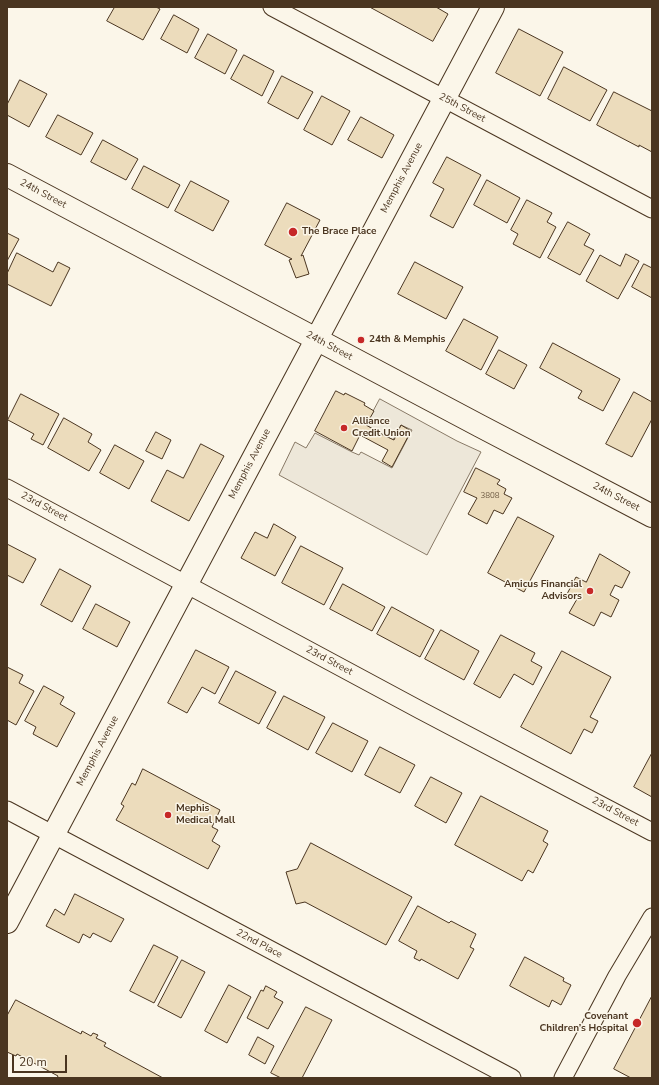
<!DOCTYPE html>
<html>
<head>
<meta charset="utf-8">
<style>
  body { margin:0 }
  #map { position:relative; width:659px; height:1085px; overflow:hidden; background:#fbf6e9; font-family:"Nunito Sans",sans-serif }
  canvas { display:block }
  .frame { position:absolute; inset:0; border:8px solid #4a3520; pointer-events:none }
  .scale { position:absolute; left:12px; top:1055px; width:55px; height:18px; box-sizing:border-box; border:2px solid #4a3520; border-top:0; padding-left:5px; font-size:12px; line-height:14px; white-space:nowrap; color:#4a3520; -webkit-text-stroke:3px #fbf6e9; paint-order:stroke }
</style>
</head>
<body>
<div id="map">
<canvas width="659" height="1085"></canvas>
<div class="frame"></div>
<div class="scale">20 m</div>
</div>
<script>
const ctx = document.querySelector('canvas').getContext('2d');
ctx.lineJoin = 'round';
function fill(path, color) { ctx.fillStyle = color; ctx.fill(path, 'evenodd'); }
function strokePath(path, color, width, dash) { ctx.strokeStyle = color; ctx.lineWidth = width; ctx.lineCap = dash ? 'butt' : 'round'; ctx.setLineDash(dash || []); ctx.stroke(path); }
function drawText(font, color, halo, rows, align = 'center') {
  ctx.font = font + ' "Nunito Sans",sans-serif'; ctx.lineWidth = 3; ctx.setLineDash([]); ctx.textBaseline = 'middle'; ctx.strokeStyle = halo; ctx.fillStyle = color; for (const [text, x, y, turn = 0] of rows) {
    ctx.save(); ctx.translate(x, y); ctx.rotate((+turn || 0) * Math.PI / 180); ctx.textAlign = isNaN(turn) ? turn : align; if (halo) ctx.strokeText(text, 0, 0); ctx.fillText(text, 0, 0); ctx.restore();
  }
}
const parking = new Path2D(`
  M380,399L457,441L481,452L427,555L279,475L295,442L306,448L315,433L352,452L359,455L361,452L392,468L412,430L401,425L393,440L366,425Z`);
fill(parking, '#ede7d9');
strokePath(parking, '#887966', 1);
const building = new Path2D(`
  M115,7H156L160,9L143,40L107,21Z
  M370,7H436L448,14L433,41Z
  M174,15L199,29L187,53L161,39Z
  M519,29L563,52L540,96L496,73Z
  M208,34L237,50L225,74L195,58Z
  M244,55L274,71L262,96L231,79Z
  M564,67L607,90L590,121L548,99Z
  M282,76L313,92L298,119L268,103Z
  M20,80L47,94L29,127L7,115V105Z
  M614,92L652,111V152L639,145V147L597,125Z
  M322,96L350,111L332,145L304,130Z
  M58,115L93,133L81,155L46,137Z
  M361,117L394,135L382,158L348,140Z
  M103,140L138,159L126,180L91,162Z
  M447,157L481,175L453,228L430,216L444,189L433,183Z
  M144,166L180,185L168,208L132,189Z
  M487,180L520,198L507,223L474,205Z
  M191,181L229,201L213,231L175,211Z
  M527,200L552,213L547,222L556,227L540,258L513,244L518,234L511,230Z
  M287,203L320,220L301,256L303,255L309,274L296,278L289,260L292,259L265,245Z
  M568,222L590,234L584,245L594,250L580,275L548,258Z
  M7,233L19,239L7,261Z
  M17,253L53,272L58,262L70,268L51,306L7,284V274Z
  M626,254L639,261L618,299L586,281L600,255L620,266Z
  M415,262L463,287L446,319L398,294Z
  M644,264L652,268V298L632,287Z
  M464,319L498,337L481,370L446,351Z
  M553,343L620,379L603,411L578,398L582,391L540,368Z
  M499,350L527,365L514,389L486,374Z
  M336,391L344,395L345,393L365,403L364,405L374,411L366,425L383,435L394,440L401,425L411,431L392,467L382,461L388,450L360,435L352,451L315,431Z
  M634,392L652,402V419L632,457L606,444Z
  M21,394L59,414L43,445L31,439L34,434L8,420Z
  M64,418L92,434L88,442L101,450L89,471L48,448Z
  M156,432L171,440L162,459L146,451Z
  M201,444L224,456L189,521L151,501L167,470L183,478Z
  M115,445L144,461L129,489L100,473Z
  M476,468L500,480L497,484L506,489L504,494L512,498L503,514L494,510L487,524L468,514L477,498L464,492Z
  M518,517L554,536L524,592L488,573Z
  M274,524L296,537L275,576L241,558L255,532L267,538Z
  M7,544L36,559L23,583L7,575Z
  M301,546L343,568L324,605L282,583Z
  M600,554L630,572L622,588L615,585L610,595L619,600L611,617L601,612L594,626L569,613L577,599L567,594L576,577L586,582Z
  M60,569L91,586L72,622L41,605Z
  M343,584L385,607L372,631L330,609Z
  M96,604L130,622L117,647L83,629Z
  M392,607L434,630L420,657L377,634Z
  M441,630L479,651L464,680L425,659Z
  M501,635L535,653L531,661L542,667L533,685L514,674L500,698L474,684Z
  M196,650L229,667L215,694L202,687L187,713L168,703Z
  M562,651L611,677L590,717L598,721L592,733L584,729L571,754L521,727Z
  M7,667L23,675L19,683L34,691L16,725L7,720Z
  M236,671L276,692L259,724L219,703Z
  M44,686L64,697L60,704L75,713L57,747L33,734L36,727L25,721Z
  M284,696L325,717L308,750L267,728Z
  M333,723L368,741L352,772L316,753Z
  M380,747L415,765L400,793L365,775Z
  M652,753V797L634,787Z
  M143,769L220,810L212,827L218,830L212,841L220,846L208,869L116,820L124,806L121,804L132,783L135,785Z
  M431,777L462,793L446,823L415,806Z
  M481,796L548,831L543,841L548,844L533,873L528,870L522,881L455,845Z
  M311,843L412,897L386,945L305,902L296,904L286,872L297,869Z
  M75,894L124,919L111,942L93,933L90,938L83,934L79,943L46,926L55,909L64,915Z
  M418,906L449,923L451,921L476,934L470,947L474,949L458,979L421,959L420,961L414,958L417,951L399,941Z
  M154,945L178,957L154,1003L130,991Z
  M525,957L564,978L563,981L571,985L561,1005L552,1000L549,1007L510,986Z
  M182,960L205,972L181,1018L158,1006Z
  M229,985L251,997L227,1043L205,1031Z
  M266,986L277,992L274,997L283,1002L268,1029L247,1018L261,990L263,991Z
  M652,996V1078H631L614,1069Z
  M16,1000L81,1034L82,1031L91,1036L93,1033L98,1035L96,1038L106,1043L104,1046L163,1078H57L58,1076L17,1054L16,1056L7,1052V1016Z
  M306,1007L332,1020L302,1078H281L271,1073Z
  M258,1037L274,1046L265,1064L249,1055Z`);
fill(building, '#ecdcbc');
strokePath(building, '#4a3520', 1);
const street = new Path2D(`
  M272,7L652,209
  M7,488L420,710L652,832
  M7,810L512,1078
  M563,1078L617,976L652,917`);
const secondary = new Path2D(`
  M7,175L480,426L652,516
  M7,922L493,7`);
strokePath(street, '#4a3520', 19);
strokePath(secondary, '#4a3520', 24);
strokePath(street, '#fbf6e9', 17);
strokePath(secondary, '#fbf6e9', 22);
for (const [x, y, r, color] of [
  [293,232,5,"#c62828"],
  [361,340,4,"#c62828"],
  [344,428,4,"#c62828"],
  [590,591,4,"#c62828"],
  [168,815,4,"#c62828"],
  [637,1023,5,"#c62828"]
]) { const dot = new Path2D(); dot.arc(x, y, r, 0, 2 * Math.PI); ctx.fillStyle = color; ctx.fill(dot); strokePath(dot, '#fbf6e9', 1.5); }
drawText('8px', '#725f47', null, [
  ["3808",490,496]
]);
drawText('10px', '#4a3520', '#fbf6e9', [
  ["25th Street",462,108,28],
  ["Memphis Avenue",402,178,-62],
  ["24th Street",43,194,28],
  ["24th Street",329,346,28],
  ["Memphis Avenue",250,464,-62],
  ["24th Street",616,497,27],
  ["23rd Street",44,507,28],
  ["23rd Street",329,661,28],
  ["Memphis Avenue",98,751,-62],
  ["23rd Street",615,812,28],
  ["22nd Place",259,944,28]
]);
drawText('bold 10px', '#4a3520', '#fbf6e9', [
  ["The Brace Place",302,232],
  ["24th & Memphis",369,340],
  ["Alliance",352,422],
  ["Credit Union",352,434],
  ["Amicus Financial",582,585,"right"],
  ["Advisors",582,597,"right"],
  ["Mephis",176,809],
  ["Medical Mall",176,821],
  ["Covenant",628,1017,"right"],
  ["Children’s Hospital",628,1029,"right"]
], 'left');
</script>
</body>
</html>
